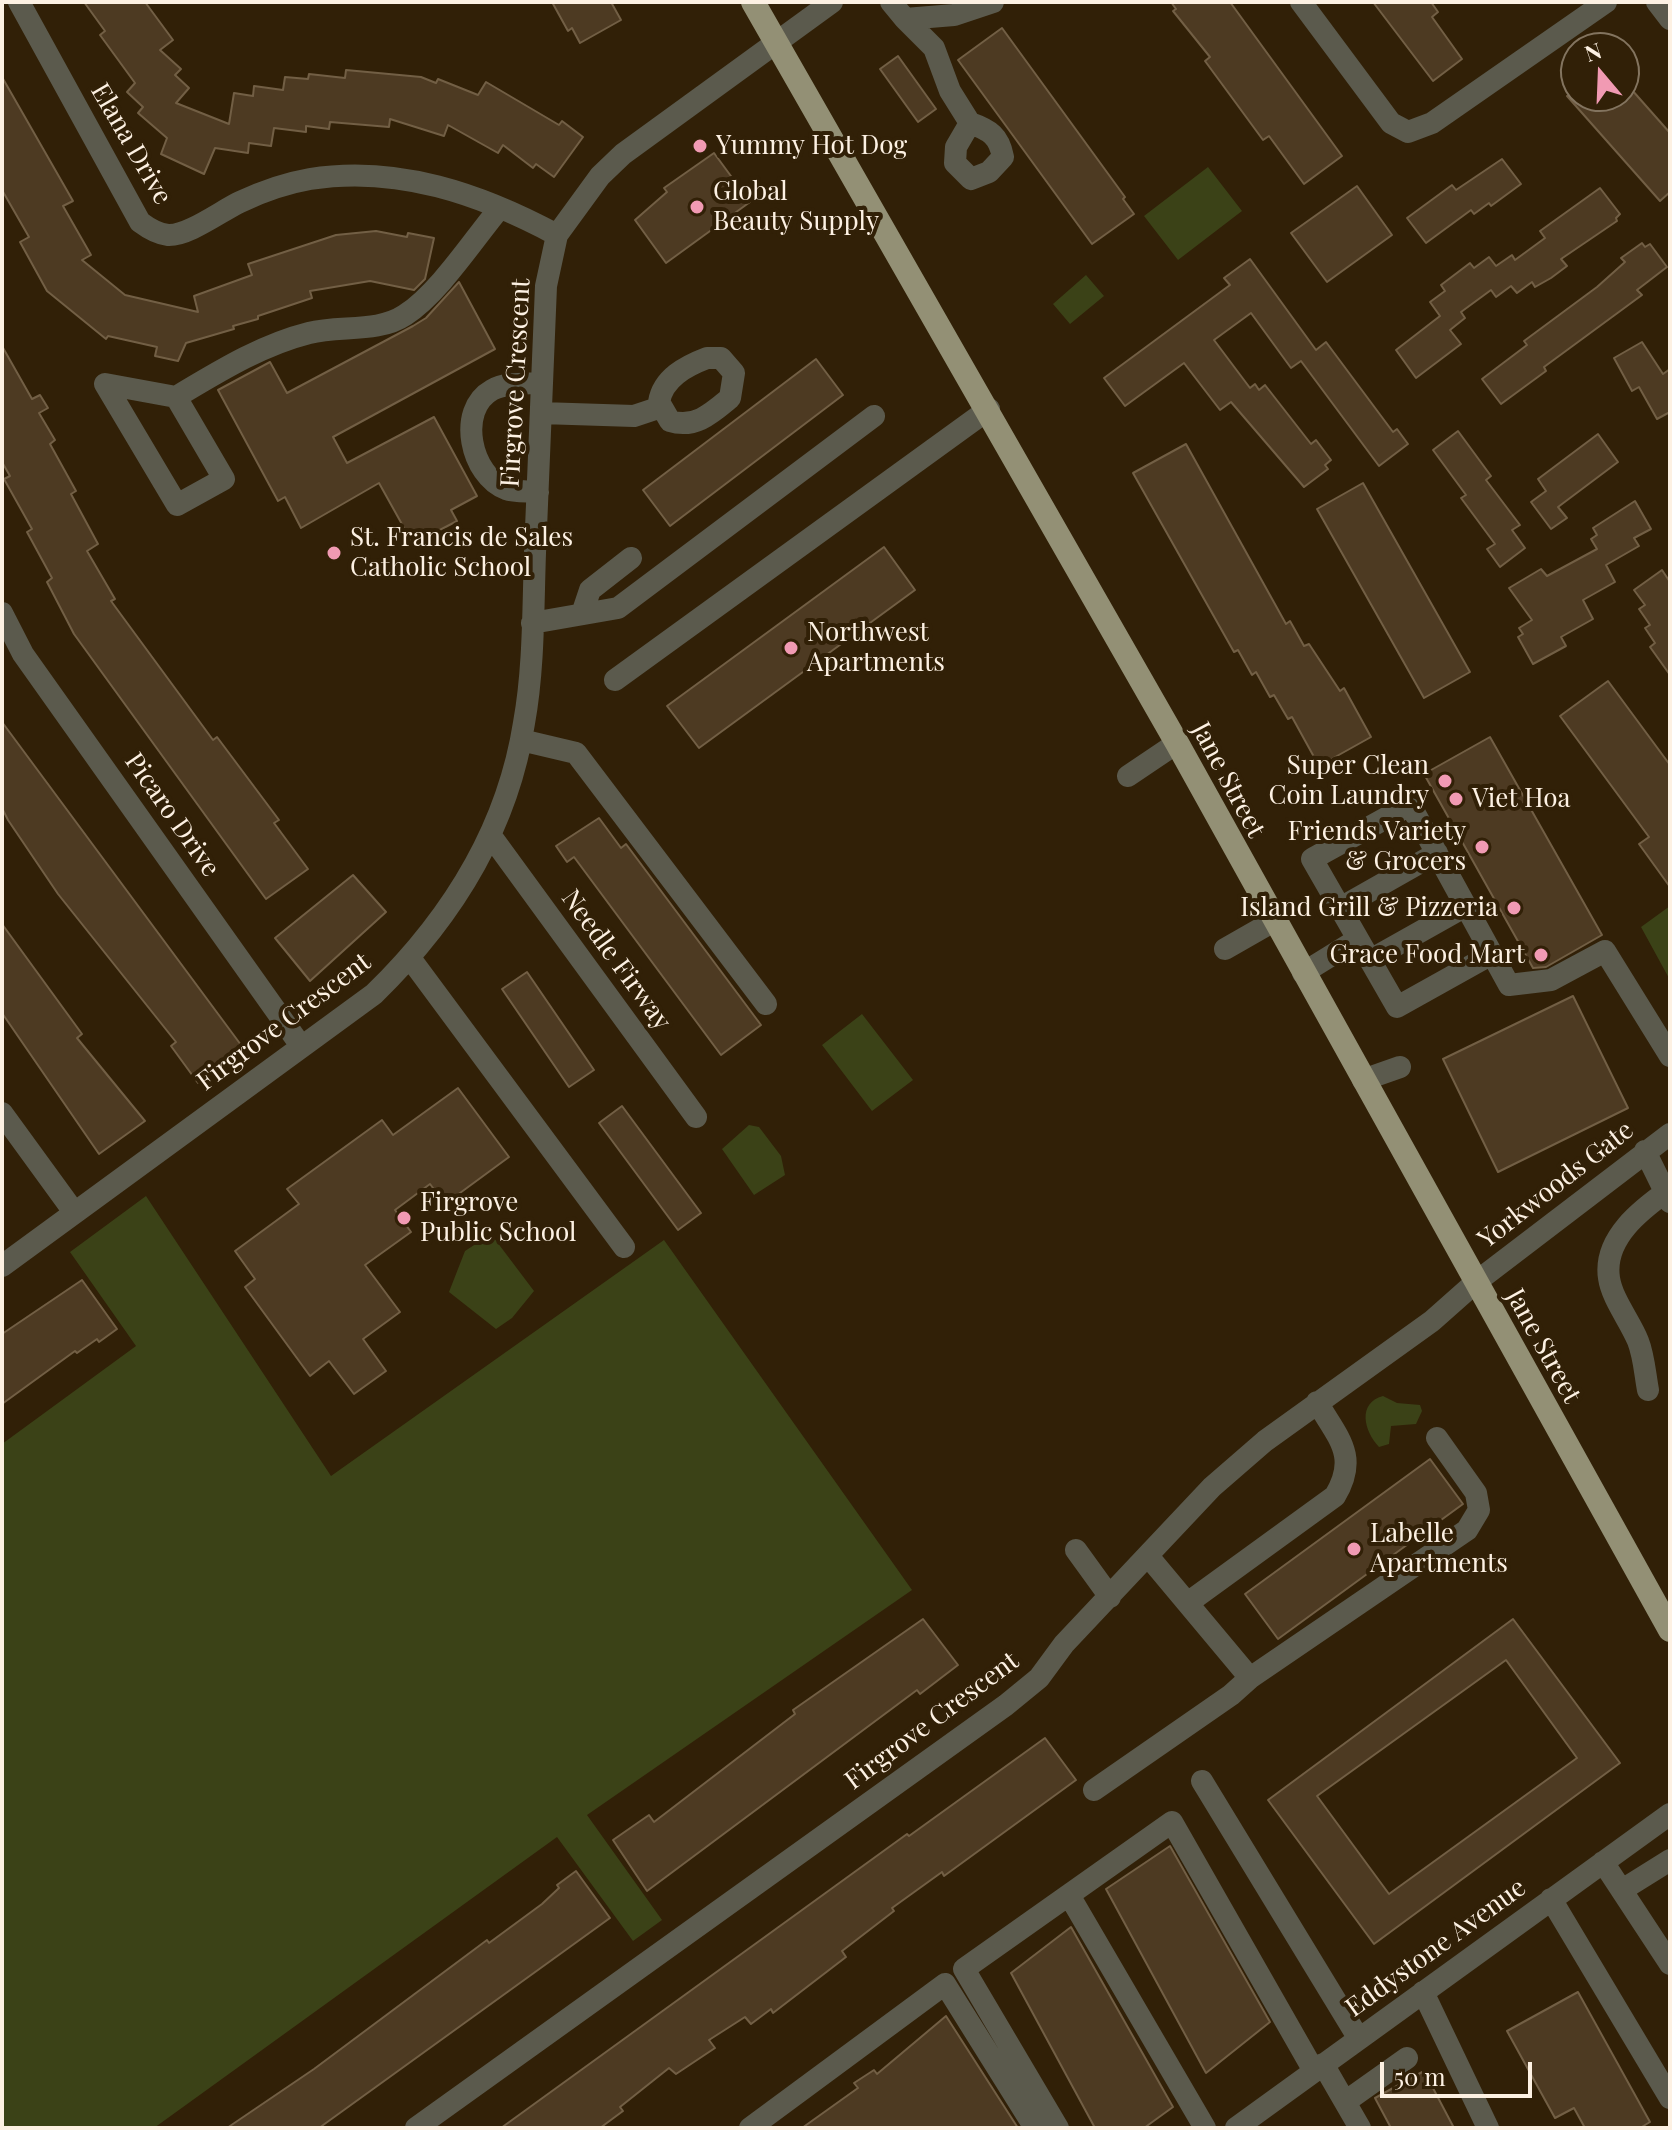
<!DOCTYPE html>
<html>
<head>
<meta charset="utf-8">
<style>
  body { margin:0 }
  #map { position:relative; width:1672px; height:2130px; overflow:hidden; background:#312007; font-family:"Playfair Display",serif }
  canvas { display:block }
  .frame { position:absolute; inset:0; border:4px solid #fdf1e3; pointer-events:none }
  .north { position:absolute; left:1560px; top:32px; width:80px; height:80px; box-sizing:border-box; background:#312007; border:2px solid #83745f; border-radius:50%; rotate:341deg; font-size:22px; font-weight:700; line-height:32px; text-align:center; color:#fdf1e3 }
  .north::after { content:''; display:block; margin:auto; width:28px; height:36px; background:#f19ab3; clip-path:polygon(50% 0,100% 100%,50% 72%,0 100%) }
  .scale { position:absolute; left:1380px; top:2062px; width:152px; height:36px; box-sizing:border-box; border:4px solid #fdf1e3; border-top:0; padding-left:10px; font-size:24px; line-height:28px; white-space:nowrap; color:#fdf1e3; -webkit-text-stroke:6px #312007; paint-order:stroke }
</style>
</head>
<body>
<div id="map">
<canvas width="1672" height="2130"></canvas>
<div class="frame"></div>
<div class="north">N</div>
<div class="scale">50 m</div>
</div>
<script>
const ctx = document.querySelector('canvas').getContext('2d');
ctx.lineJoin = 'round';
function fill(path, color) { ctx.fillStyle = color; ctx.fill(path, 'evenodd'); }
function strokePath(path, color, width, dash) { ctx.strokeStyle = color; ctx.lineWidth = width; ctx.lineCap = dash ? 'butt' : 'round'; ctx.setLineDash(dash || []); ctx.stroke(path); }
function drawText(font, color, halo, rows, align = 'center') {
  ctx.font = font + ' "Playfair Display",serif'; ctx.lineWidth = 8; ctx.setLineDash([]); ctx.textBaseline = 'middle'; ctx.strokeStyle = halo; ctx.fillStyle = color; for (const [text, x, y, turn = 0] of rows) {
    ctx.save(); ctx.translate(x, y); ctx.rotate((+turn || 0) * Math.PI / 180); ctx.textAlign = isNaN(turn) ? turn : align; if (halo) ctx.strokeText(text, 0, 0); ctx.fillText(text, 0, 0); ctx.restore();
  }
}
fill(new Path2D(`
  M1208,167L1242,211L1178,260L1144,216Z
  M1086,275L1104,296L1070,324L1053,304Z
  M1670,906V980L1641,927Z
  M862,1014L913,1080L872,1111L822,1045Z
  M749,1125L759,1127L781,1156L785,1175L754,1195L722,1149Z
  M146,1196L331,1476L664,1240L912,1590L587,1815L662,1920L633,1941L557,1837L154,2128H2V1444L136,1346L70,1252Z
  M491,1234L534,1291L512,1318L496,1329L449,1292L465,1251Z
  M1383,1396L1397,1403L1420,1405L1422,1411L1416,1424L1391,1426L1389,1444L1379,1447C1364,1431 1357,1403 1383,1396Z`), '#3b4217');
const building = new Path2D(`
  M84,2H145L173,40L160,50L181,69L175,75L189,88L176,103L229,124L234,93L253,96L254,86L283,90L285,77L308,79L309,74L345,78L346,70L421,77L436,83L438,79L478,95L486,82L559,125L562,121L583,137L554,177L536,164L533,168L503,145L498,153L448,125L444,136L390,119L389,127L330,122L329,129L306,126V132L274,128L271,146L249,143L248,153L215,148L204,174L161,154L167,138L138,113L143,107L127,92L135,83L100,35L105,31Z
  M552,2H611L621,20L580,43L572,28L568,31Z
  M1171,2H1230L1342,156L1304,184L1269,136L1263,140L1230,95L1205,61L1210,57L1173,11L1176,9Z
  M1373,2H1431L1438,12L1432,17L1462,59L1433,81Z
  M1002,28L1125,197L1123,199L1134,214L1092,244L958,60Z
  M898,56L936,109L918,122L880,69Z
  M2,77L73,201L63,206L91,255L82,260L125,295L198,312L194,296L252,275L248,264L336,235L376,231L407,237L408,233L434,238L425,279L414,290L370,281L310,291L312,298L258,316V319L233,326L234,329L186,343L178,361L155,356L157,347L108,336L106,339L47,291L20,242L29,237L2,190Z
  M1624,81L1670,133V192L1660,201L1567,96H1624Z
  M714,153L750,202L666,263L635,220L667,192L664,188Z
  M1502,159L1521,184L1491,206L1489,203L1474,214L1471,210L1426,243L1407,218L1452,185L1456,190Z
  M1357,186L1392,235L1327,282L1291,233Z
  M1600,188L1620,214L1616,218L1617,221L1561,259L1567,266L1551,278L1535,287L1532,282L1517,293L1511,286L1496,297L1491,290L1461,312L1465,318L1450,330L1461,344L1416,378L1396,350L1440,316L1430,302L1445,291L1441,285L1470,263L1474,268L1489,257L1496,266L1512,255L1515,260L1545,238L1540,231Z
  M1642,243L1645,247L1650,244L1667,267L1637,290L1642,295L1544,367L1546,371L1501,404L1482,379L1527,345L1524,341L1597,287L1625,262L1621,258Z
  M1250,259L1316,350L1326,342L1393,432L1397,429L1408,444L1379,466L1301,361L1291,368L1251,313L1214,340L1250,388L1255,384L1259,390L1265,385L1311,444L1316,440L1331,460L1325,465L1328,469L1304,487L1231,402L1220,410L1184,363L1125,406L1104,378L1230,285L1224,278Z
  M459,282L495,349L333,437L347,463L434,417L477,496L451,510L457,521L413,544L379,483L301,528L285,497L278,501L218,390L270,362L287,393L413,326L426,318Z
  M1642,342L1663,374L1670,369V412L1657,419L1639,387L1632,391L1614,358Z
  M2,346L32,399L40,395L48,408L39,413L55,440L50,444L76,491L71,494L98,544L87,551L115,599L111,601L213,740L217,737L279,820L274,823L308,869L266,899L74,634L47,582L52,578L27,532L32,529L4,479L10,476L2,462Z
  M816,359L843,395L670,526L643,490Z
  M1458,431L1491,476L1486,480L1520,525L1512,530L1525,548L1500,567L1487,549L1495,544L1461,498L1466,495L1433,450Z
  M1598,434L1618,462L1558,507L1567,518L1551,529L1531,502L1546,491L1538,479Z
  M1186,444L1286,624L1290,621L1304,646L1309,644L1340,691L1344,688L1371,737L1319,766L1292,717L1288,719L1274,695L1270,697L1256,672L1252,675L1238,650L1234,652L1133,473Z
  M1363,483L1470,672L1424,698L1317,509Z
  M1635,501L1651,529L1634,538L1639,546L1606,565L1615,582L1583,600L1593,619L1561,637L1566,646L1533,664L1518,637L1523,634L1519,628L1532,620L1509,588L1541,569L1547,576L1597,549L1591,539L1597,535L1593,528Z
  M884,547L915,590L699,748L667,706Z
  M1662,570L1670,582V675L1650,647L1655,643L1645,628L1650,625L1639,609L1645,605L1634,590Z
  M1608,681L1670,765V887L1639,844L1649,837L1560,716Z
  M2,722L244,1049L198,1083L171,1046L176,1042L58,894L8,820L2,808Z
  M1490,737L1602,935L1546,967L1533,968L1424,774Z
  M599,818L621,848L626,844L761,1025L721,1055L574,857L567,862L556,846Z
  M353,875L386,912L310,981L275,938Z
  M2,924L82,1034L77,1038L145,1121L99,1154L2,1013Z
  M527,972L594,1070L569,1087L502,989Z
  M1573,996L1628,1108L1498,1172L1443,1059Z
  M458,1088L509,1157L445,1204L430,1184L395,1210L411,1232L365,1265L400,1312L363,1339L386,1371L354,1394L329,1361L310,1376L245,1287L255,1279L235,1251L299,1204L287,1189L382,1120L393,1135Z
  M622,1106L701,1213L678,1230L599,1123Z
  M82,1280L117,1329L99,1342L97,1339L77,1353L75,1351L2,1404V1334Z
  M1430,1459L1463,1504L1278,1639L1245,1594Z
  M923,1619L958,1665L920,1694L917,1690L647,1891L613,1840L649,1815L654,1822L795,1714L793,1710Z
  M1513,1619L1620,1763L1374,1944L1268,1800ZM1506,1660L1577,1758L1389,1894L1317,1796Z
  M1045,1738L1076,1780L944,1876L942,1872L892,1908L894,1911L842,1951L846,1957L773,2013L771,2009L751,2024L745,2017L709,2040L715,2048L676,2074L669,2068L620,2107L623,2111L600,2128H501L907,1834L909,1836Z
  M1170,1846L1270,2022L1206,2073L1106,1889Z
  M576,1871L610,1918L319,2128H227L314,2069L487,1940L489,1943L542,1904L559,1888L557,1885Z
  M1071,1927L1173,2107L1144,2128H1095L1011,1973Z
  M1578,1992L1650,2122L1640,2128H1585L1574,2108L1555,2118L1507,2031Z
  M946,2016L1018,2128H802L858,2088L854,2083L874,2070L877,2074Z
  M1424,2071L1454,2128H1391L1375,2098Z`);
fill(building, '#4d3a22');
strokePath(building, '#725f45', 2);
strokePath(new Path2D(`
  M19,2L140,222C148,228 158,234 168,235C188,236 221,211 240,202C261,192 287,183 310,179C397,165 481,194 557,235
  M891,2L905,19L954,15L993,2
  M1301,2L1391,123L1408,132L1432,123L1606,2
  M1657,2L1670,19
  M905,19L934,48L950,91L970,123C990,130 999,136 1003,157L989,172L971,179L955,163L956,147L970,123
  M707,358H721L734,373L730,398C712,413 695,429 670,421L659,402C663,378 686,366 707,358Z
  M176,397L105,384L177,505L224,479L176,397C218,372 261,345 309,333C340,325 378,333 405,315C439,293 473,240 499,209
  M541,413L634,416L661,407
  M538,492C528,491 515,492 506,489C471,476 456,410 492,390C506,382 526,384 542,383
  M2,613L23,654L301,1046
  M582,614L590,590L631,558
  M532,623L618,608L874,416
  M615,680L989,409
  M521,740L576,753L766,1004
  M1128,776L1177,743
  M491,836L696,1117
  M1340,908L1437,853
  M1225,949L1274,921
  M1492,954L1397,1007L1312,859L1406,807L1413,810L1509,985L1551,980L1605,951L1670,1056
  M410,958L624,1247
  M1370,960L1466,906
  M1303,973L1358,939
  M1363,1080L1400,1067
  M2,1113L74,1212
  M1645,1151L1670,1202
  M2,1266L374,994C451,919 507,831 524,723C534,668 533,609 535,553C539,464 542,375 546,286L557,235L600,176L623,154L832,2
  M1648,1390C1645,1374 1644,1356 1638,1341C1630,1321 1612,1299 1609,1278C1603,1238 1642,1209 1670,1189
  M1076,1550L1110,1597
  M1148,1556L1250,1678L1467,1530L1479,1510L1476,1493L1437,1438
  M1189,1602L1335,1496C1359,1456 1338,1438 1317,1402
  M1202,1781L1359,2039
  M1094,1790L1231,1695L1250,1678
  M1603,1862L1670,1964
  M1622,1890L1670,1860
  M1069,1895L1205,2128
  M1551,1899L1670,2098
  M1423,1992L1488,2128
  M1323,2064L1360,2128
  M1345,2102L1407,2058
  M416,2128L1006,1705L1039,1678L1064,1644L1212,1487L1265,1441L1432,1321L1476,1282L1670,1134
  M750,2128L945,1984L1035,2128
  M1058,2128L964,1969L1172,1822L1314,2071
  M1236,2128L1670,1814`), '#5b5a4d', 22);
strokePath(new Path2D(`
  M753,2L1177,743L1670,1630`), '#939075', 24);
for (const [x, y, r, color] of [
  [700,146,8,"#f19ab3"],
  [697,207,8,"#f19ab3"],
  [334,553,8,"#f19ab3"],
  [791,648,8,"#f19ab3"],
  [1445,781,8,"#f19ab3"],
  [1456,799,8,"#f19ab3"],
  [1482,847,8,"#f19ab3"],
  [1514,908,8,"#f19ab3"],
  [1541,955,8,"#f19ab3"],
  [404,1218,8,"#f19ab3"],
  [1354,1549,8,"#f19ab3"]
]) { const dot = new Path2D(); dot.arc(x, y, r, 0, 2 * Math.PI); ctx.fillStyle = color; ctx.fill(dot); strokePath(dot, '#312007', 3); }
drawText('26px', '#fdf1e3', '#312007', [
  ["Elana Drive",131,144,60],
  ["Firgrove Crescent",516,383,-87],
  ["Jane Street",1228,780,62],
  ["Picaro Drive",172,815,55],
  ["Needle Firway",616,960,54],
  ["Firgrove Crescent",284,1022,-37],
  ["Yorkwoods Gate",1556,1185,-38],
  ["Jane Street",1543,1346,61],
  ["Firgrove Crescent",932,1721,-37],
  ["Eddystone Avenue",1436,1948,-36]
]);
drawText('26px', '#fdf1e3', '#312007', [
  ["Yummy Hot Dog",716,146],
  ["Global",713,192],
  ["Beauty Supply",713,222],
  ["St. Francis de Sales",350,538],
  ["Catholic School",350,568],
  ["Northwest",807,633],
  ["Apartments",807,663],
  ["Super Clean",1429,766,"right"],
  ["Coin Laundry",1429,796,"right"],
  ["Viet Hoa",1472,799],
  ["Friends Variety",1466,832,"right"],
  ["& Grocers",1466,862,"right"],
  ["Island Grill & Pizzeria",1498,908,"right"],
  ["Grace Food Mart",1525,955,"right"],
  ["Firgrove",420,1203],
  ["Public School",420,1233],
  ["Labelle",1370,1534],
  ["Apartments",1370,1564]
], 'left');
</script>
</body>
</html>
